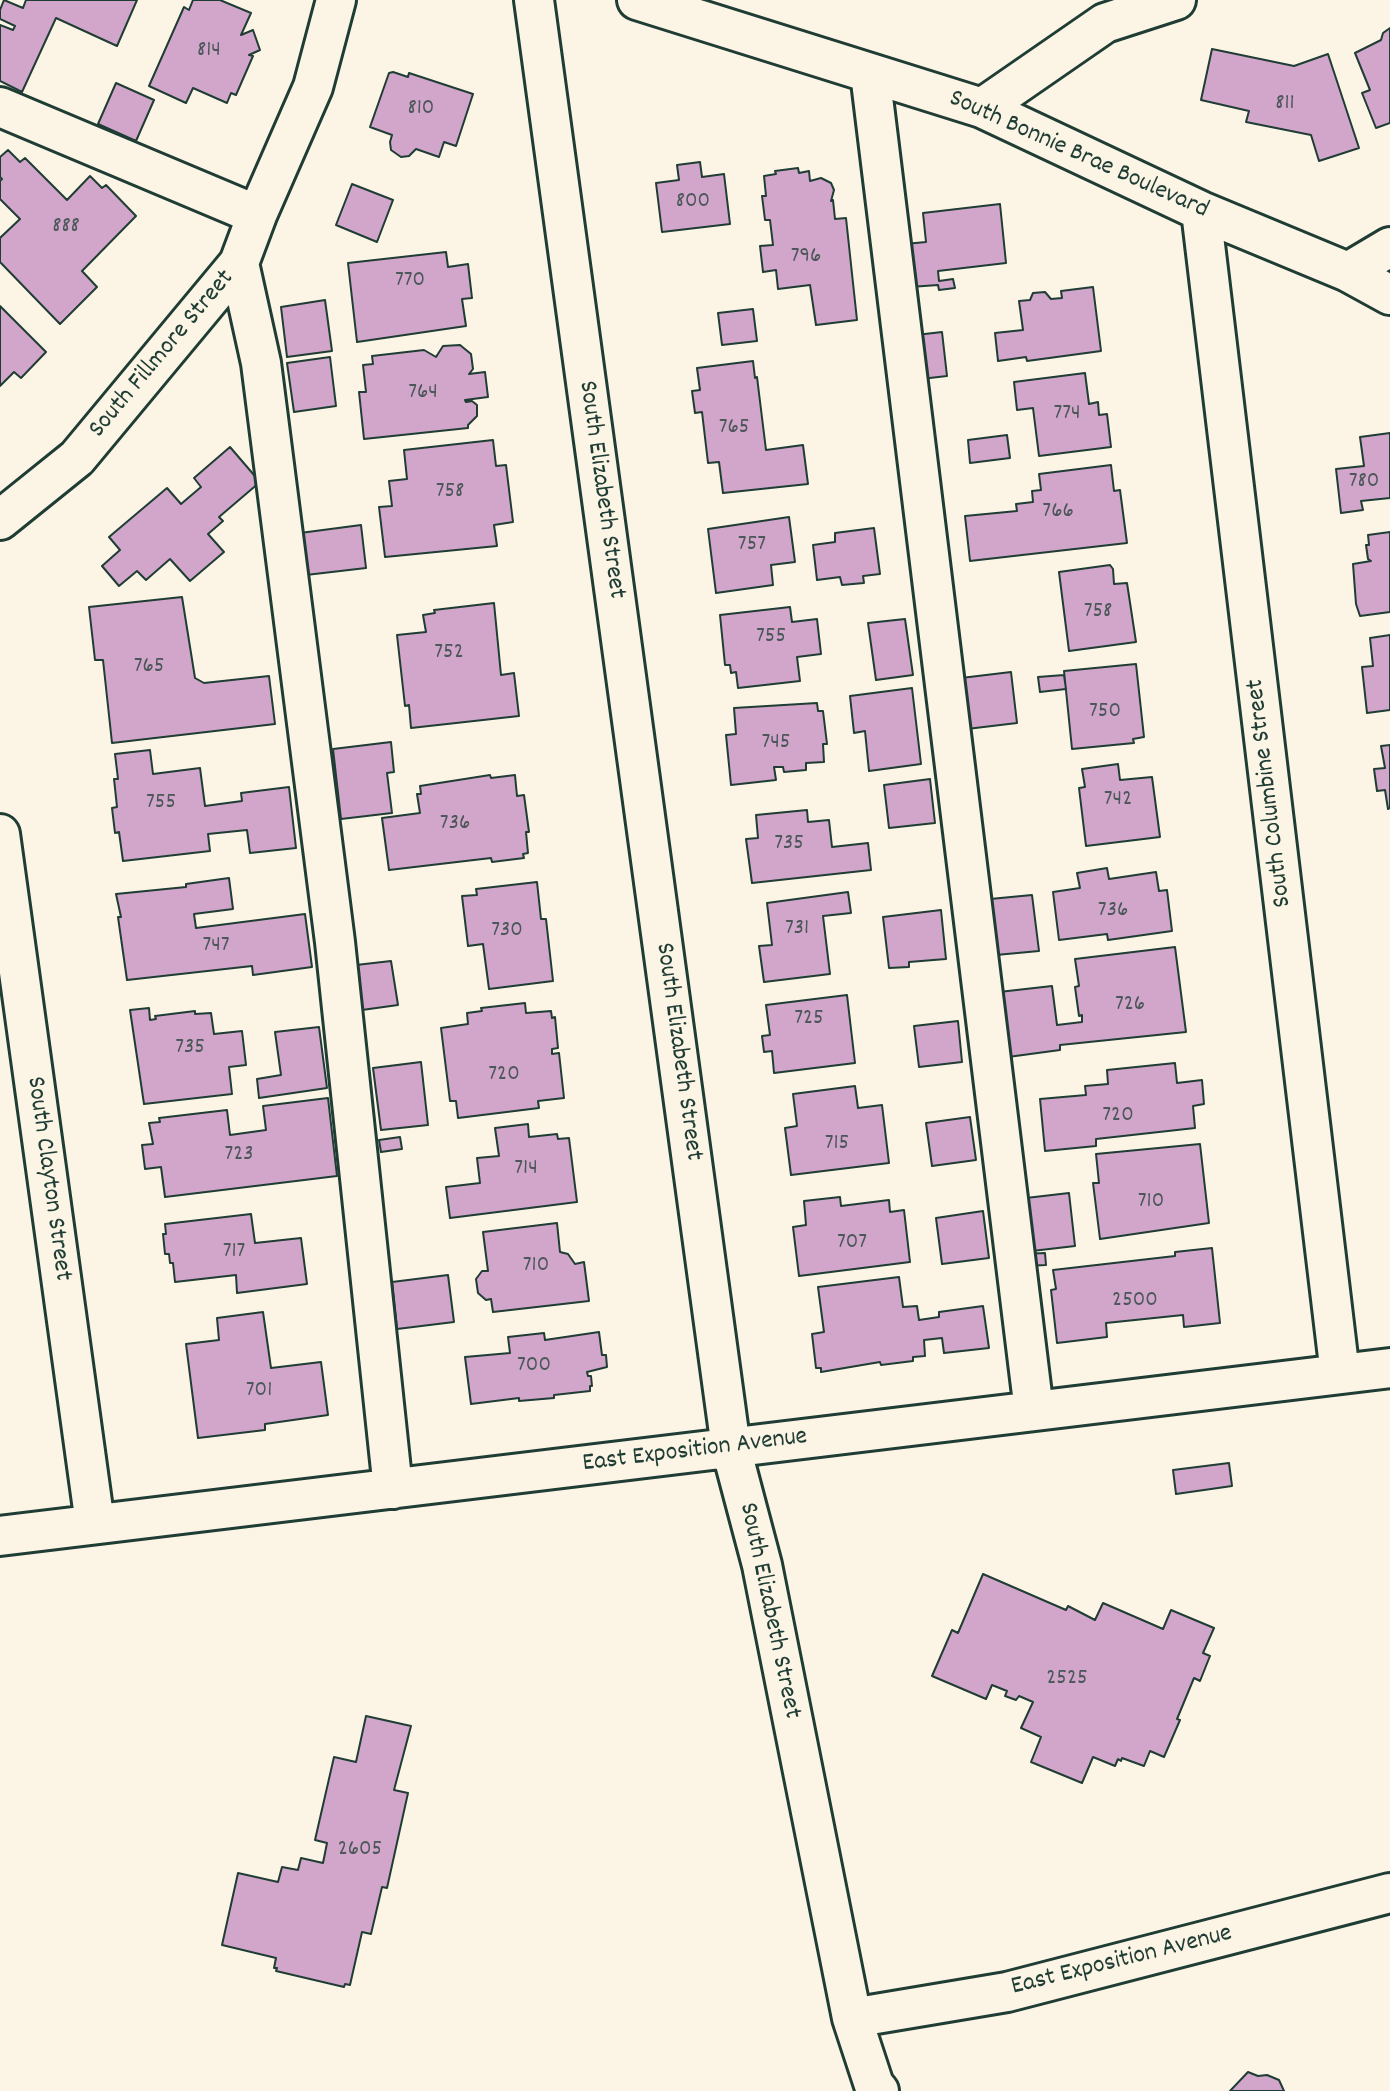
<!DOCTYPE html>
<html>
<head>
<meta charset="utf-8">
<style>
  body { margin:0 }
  canvas { display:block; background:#fcf5e5 }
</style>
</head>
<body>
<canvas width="1390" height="2091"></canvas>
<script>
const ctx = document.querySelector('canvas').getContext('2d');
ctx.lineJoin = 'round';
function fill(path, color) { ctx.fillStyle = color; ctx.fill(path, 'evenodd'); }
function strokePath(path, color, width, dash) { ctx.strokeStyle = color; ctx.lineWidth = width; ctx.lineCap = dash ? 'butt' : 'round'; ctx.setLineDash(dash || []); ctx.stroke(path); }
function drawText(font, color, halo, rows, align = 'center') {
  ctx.font = font + ' Dekko,sans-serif'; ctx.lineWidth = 6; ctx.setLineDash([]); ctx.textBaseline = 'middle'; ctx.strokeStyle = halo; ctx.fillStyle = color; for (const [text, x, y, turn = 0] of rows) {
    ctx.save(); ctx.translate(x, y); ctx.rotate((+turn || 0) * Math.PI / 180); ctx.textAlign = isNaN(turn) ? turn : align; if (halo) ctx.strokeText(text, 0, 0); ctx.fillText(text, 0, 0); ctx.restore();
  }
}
const building = new Path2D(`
  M4,0L23,8L26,0H137L117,46L56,18L22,92L0,81V25L13,30L15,26L0,19V10Z
  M193,0H220L251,13L241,35L253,30L260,50L249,55L253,56L236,95L231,93L227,103L193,88L186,103L149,86L184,7L189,10Z
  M1390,28V123L1376,128L1362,93L1370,90L1355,53L1381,40L1383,33Z
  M1212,49L1294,66L1328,54L1359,148L1319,161L1311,135L1246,122L1249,111L1201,100Z
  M393,72L408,77L409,73L473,94L456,146L444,142L439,157L416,149L409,156L401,157L391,150L390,142L392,135L370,127L389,73Z
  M116,83L154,100L136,141L98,124Z
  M8,150L20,162L25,158L67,200L90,176L102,188L106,185L136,216L82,271L97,287L60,324L0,262V238L20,219L0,199V181L2,179L0,177V157Z
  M700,162L702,177L724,174L730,224L662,232L656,183L679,180L677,165Z
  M798,168L799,173L809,171L810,181L821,178L831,183L834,190L831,201L833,200L835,219L846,218L857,320L816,325L810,285L778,289L776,270L763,272L760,246L773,245L770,220H765L762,196H766L764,176L776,174L775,171Z
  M352,184L393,200L377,242L336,225Z
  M1000,204L1006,263L938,271L939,281L953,279L955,288L939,290L938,285L910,287L905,244L926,242L923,213Z
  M446,252L448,267L468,264L472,298L462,299L466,326L357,342L348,263Z
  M1093,287L1101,351L1027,361L1026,357L998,361L995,333L1023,330L1019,301L1030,300L1033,293L1045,292L1051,299L1062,298L1061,291Z
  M325,300L332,351L287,357L281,307Z
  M0,306L46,352L21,378L14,372L0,386Z
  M753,309L757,341L722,345L718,313Z
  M942,332L947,376L921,379L916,335Z
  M460,345L471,354L473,369L469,374L485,372L488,397L465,400L466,402L472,401L477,405V416L468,425V428L364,439L359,392H366L363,365L373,364L372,356L424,350L436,357L443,346Z
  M330,357L336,406L294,412L287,363Z
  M753,361L755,378L757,377L766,450L803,445L808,484L723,493L719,462L708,463L702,412L695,413L692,391L700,390L697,368Z
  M1085,373L1089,404L1098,402L1099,415L1107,414L1111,447L1039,456L1033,408L1017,410L1014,382Z
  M1390,433V498L1361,501L1363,510L1341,513L1336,469L1364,466L1360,437Z
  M1007,435L1010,458L970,463L968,440Z
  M493,440L496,466L506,465L513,522L494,525L497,546L385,557L379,507L392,506L389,481L407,479L404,450Z
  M230,447L260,482L219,517L223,521L208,534L224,552L190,581L170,559L146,580L137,571L119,586L102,566L120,550L109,537L167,488L181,504L201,487L194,478Z
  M1111,465L1114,491L1120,490L1127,543L970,561L965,516L1017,511L1016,504L1033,502L1032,491L1041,490L1039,474Z
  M789,517L795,562L771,565L773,585L716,593L708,529Z
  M361,525L366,568L306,575L300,533Z
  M874,528L880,574L863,576L864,583L842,585L840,577L817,580L813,545L835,542V533Z
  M1390,532V612L1360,616L1356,604L1353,564L1371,561L1368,559L1366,545H1369L1368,535Z
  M1110,565L1113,569L1114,584L1127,583L1136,642L1069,651L1059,572Z
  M182,597L195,678L204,683L269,676L275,724L112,743L103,660H95L89,607Z
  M494,603L501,675L514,673L519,716L411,728L409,705L405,706L397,635L426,632L423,615L435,613L434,610Z
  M790,607L792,622L817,619L821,654L797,657L800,681L738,688L736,672L731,673L730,665H725L720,615Z
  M905,619L913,675L876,680L868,623Z
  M1390,635V710L1367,713L1362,667L1373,666L1370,638Z
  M1136,664L1144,737L1133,739L1134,743L1072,749L1064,671Z
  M1011,672L1017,723L967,729L961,678Z
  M1064,675L1066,689L1040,692L1038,677Z
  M912,688L921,764L869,771L865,731L854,733L850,696Z
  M817,703L818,711H823L827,744H823L824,762L806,763V770L784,772L783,767H774L776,780L731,785L726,735L736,734L734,708Z
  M391,742L394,772L387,773L392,813L341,819L333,749Z
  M1390,745V808L1388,809L1385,790L1377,791L1374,769L1385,768L1381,746Z
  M150,750L153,774L200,768L205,806L242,801L241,793L289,787L296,848L250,853L247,830L208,834L210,851L123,861L119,832L115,833L112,808L117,807L114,779H118L115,754Z
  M1118,764L1120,780L1152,777L1160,837L1086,846L1079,788L1085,787L1082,769Z
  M490,775L491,778L515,775L517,796L524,795L529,832H526L528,853L523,854L524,858L492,862L491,858L389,870L382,818L420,813L417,794H421L420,786Z
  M930,779L935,823L889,828L884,785Z
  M807,810L808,822L829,820L832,847L868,843L871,870L752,883L746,839L758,838L756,815Z
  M1107,868L1109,879L1156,872L1159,891L1167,890L1172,931L1108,940L1107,934L1059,940L1053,892L1080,888L1077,873Z
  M229,878L233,909L194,914L196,928L305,914L312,967L253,975L252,966L127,980L118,917H121L116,894L186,887V884Z
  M537,882L541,919H546L553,981L489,989L483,944L468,946L462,896L477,895L476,889Z
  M848,892L851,913L823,916L830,974L764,982L759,946L772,945L767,903Z
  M1032,895L1039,951L996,955L990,899Z
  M941,910L946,959L909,962V967L889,968L883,917Z
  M1175,947L1186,1032L1060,1045V1050L1008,1057L999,992L1052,986L1057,1025L1082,1022V1015L1079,1016L1075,987L1079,986L1075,959Z
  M391,961L398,1005L362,1010L356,965Z
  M847,995L855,1063L774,1073L772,1051L764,1052L762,1036L770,1035L766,1005Z
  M525,1003L526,1013L551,1011L552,1018L555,1017L558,1048L552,1049V1054L559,1053L564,1098L538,1101L539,1108L458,1118L456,1101H450L441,1028L468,1024L467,1013L482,1011L481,1008Z
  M149,1008L150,1020L156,1019L155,1016L195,1011V1014L211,1013L214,1034L242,1031L246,1065L229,1067L232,1094L144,1104L130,1010Z
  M958,1021L962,1062L919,1067L914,1026Z
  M319,1027L327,1088L259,1098L257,1079L281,1075L275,1032Z
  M421,1062L428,1125L381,1130L373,1068Z
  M1175,1063L1177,1083L1202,1080L1204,1104L1193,1106L1195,1128L1096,1139V1146L1045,1151L1040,1099L1086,1095L1085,1086L1108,1084L1107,1070Z
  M855,1086L858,1108L882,1105L889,1163L791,1175L785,1128L797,1126L793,1094Z
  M328,1098L337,1176L165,1197L161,1167L145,1169L142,1145L153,1144L149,1123L160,1122L159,1118L227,1110L230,1135L266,1130L263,1106Z
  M970,1117L976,1160L932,1166L926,1123Z
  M528,1124L529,1137L557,1134L558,1139L569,1138L577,1202L450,1218L446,1187L480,1183L477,1158L499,1156L495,1128Z
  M400,1137L402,1149L381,1152L379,1140Z
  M1200,1144L1209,1223L1100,1239L1093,1183H1099L1096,1154Z
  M1069,1193L1075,1246L1032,1251L1026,1198Z
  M840,1197L841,1206L889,1200L890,1212L904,1210L910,1262L799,1276L793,1227L806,1225L804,1201Z
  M983,1211L989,1258L942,1264L936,1218Z
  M251,1214L255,1243L301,1238L307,1284L237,1293L236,1275L175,1282L173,1263H170L169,1254H165L163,1234H166L165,1224Z
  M557,1223L560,1252L568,1254L575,1264L584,1262L589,1301L493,1312L491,1299L486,1300L478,1293L476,1279L482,1271H488L483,1232Z
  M1212,1248L1220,1323L1184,1327L1183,1315L1106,1323L1107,1337L1057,1343L1051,1290L1056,1289L1053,1270L1175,1256V1252Z
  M1045,1253L1046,1265L1026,1266L1025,1254Z
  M448,1275L454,1322L397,1329L392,1282Z
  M899,1277L903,1307L917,1306L919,1320L939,1317V1312L983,1306L989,1348L944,1353L942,1338L924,1340L925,1356L913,1357V1361L881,1365L880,1362L821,1372V1368H816L812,1334L824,1332L818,1287Z
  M263,1312L271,1368L321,1362L328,1415L265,1424V1430L198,1438L186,1344L219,1340L217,1318Z
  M599,1332L602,1355H606L607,1367L587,1372L588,1376H591L592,1386H590V1391L554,1395V1398L519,1401V1398L471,1404L465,1357L510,1353L508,1337L544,1333L545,1340Z
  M1229,1463L1232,1486L1176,1494L1173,1470Z
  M983,1574L1066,1610L1068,1606L1095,1620L1103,1603L1163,1629L1171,1610L1214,1628L1203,1653L1210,1656L1200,1681L1194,1678L1177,1719L1180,1720L1164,1757L1150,1751L1144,1766L1122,1758L1121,1761L1118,1759L1115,1766L1093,1757L1082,1783L1031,1762L1041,1737L1021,1728L1033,1702L1019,1696L1016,1700L1005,1696L1007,1691L992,1685L986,1699L932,1676L952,1630L958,1633Z
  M366,1716L411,1726L394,1790L408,1793L387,1888L382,1887L371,1934L362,1932L350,1985L345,1984L344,1987L276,1971L277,1968H274L276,1958L222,1945L238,1873L278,1882L282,1867L298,1870L301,1858L323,1863L327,1843L315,1840L334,1757L356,1762Z
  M1248,2072L1258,2076L1267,2075L1279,2080L1284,2091H1230Z`);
fill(building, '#d1a6ca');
strokePath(building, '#1f3d34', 2);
const minor = new Path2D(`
  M534,0L731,1448L762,1565L852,2018L874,2085L879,2091
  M637,0L982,108L1201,211L1348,272L1390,295
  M870,73L1034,1411
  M0,107L257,215
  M982,108L1105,23L1176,0
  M1201,211L1340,1374
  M239,263L261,363L335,942L393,1489
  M1348,272L1390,247
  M0,520L77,458L239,263L257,215L313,87L336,0
  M0,834L95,1524
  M0,1536L1390,1368
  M852,2018L1007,1992L1390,1893`);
strokePath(minor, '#1f3d34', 44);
strokePath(minor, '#fcf5e5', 38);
drawText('23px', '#4c575a', null, [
  ["814",209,52],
  ["811",1285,105],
  ["810",421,110],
  ["800",693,203],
  ["888",66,228],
  ["796",806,258],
  ["770",410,282],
  ["764",423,394],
  ["774",1067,415],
  ["765",734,429],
  ["780",1364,483],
  ["758",450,493],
  ["766",1058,513],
  ["757",752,546],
  ["758",1098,613],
  ["755",771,638],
  ["752",449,654],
  ["765",149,668],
  ["750",1105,713],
  ["745",776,744],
  ["742",1118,801],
  ["755",161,804],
  ["736",455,825],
  ["735",789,845],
  ["736",1113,912],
  ["731",797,930],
  ["730",507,932],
  ["747",216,947],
  ["726",1130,1006],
  ["725",809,1020],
  ["735",190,1049],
  ["720",504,1076],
  ["720",1118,1117],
  ["715",837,1145],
  ["723",239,1156],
  ["714",526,1170],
  ["710",1151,1203],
  ["707",852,1244],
  ["717",234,1253],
  ["710",536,1267],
  ["2500",1135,1302],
  ["700",534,1367],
  ["701",259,1392],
  ["2525",1067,1680],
  ["2605",360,1851]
]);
drawText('26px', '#1f3d34', '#fcf5e5', [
  ["South Bonnie Brae Boulevard",1078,156,24],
  ["South Fillmore Street",163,355,-50],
  ["South Elizabeth Street",600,490,82],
  ["South Columbine Street",1271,793,-97],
  ["South Elizabeth Street",677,1052,82],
  ["South Clayton Street",47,1179,82],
  ["East Exposition Avenue",695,1452,-7],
  ["South Elizabeth Street",768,1611,78],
  ["East Exposition Avenue",1122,1962,-14]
]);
</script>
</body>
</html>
